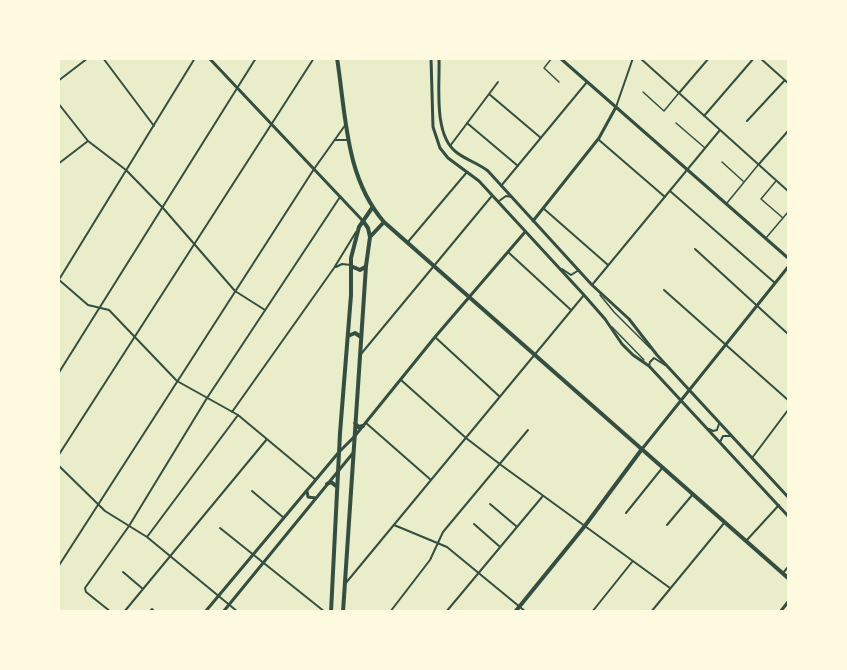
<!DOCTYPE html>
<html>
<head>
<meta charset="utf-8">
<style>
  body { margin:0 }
  #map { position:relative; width:847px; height:670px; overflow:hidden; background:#e9edc9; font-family:Commissioner,sans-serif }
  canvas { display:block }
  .frame { position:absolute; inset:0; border:60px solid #fefae0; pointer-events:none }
</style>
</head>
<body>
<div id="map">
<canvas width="847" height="670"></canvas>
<div class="frame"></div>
</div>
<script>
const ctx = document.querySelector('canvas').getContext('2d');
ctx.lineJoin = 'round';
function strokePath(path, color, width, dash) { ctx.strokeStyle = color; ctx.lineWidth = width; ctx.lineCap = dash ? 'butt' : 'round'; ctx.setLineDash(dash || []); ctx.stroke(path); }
strokePath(new Path2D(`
  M552,58L544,68L559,82
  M643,92L664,111L678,94
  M676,123L705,148
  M722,162L743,181
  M776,181L761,199L783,218
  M727,203L758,165
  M766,238L788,212
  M600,295L614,312L650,348
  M612,327L644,360`), '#344e41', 1.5);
strokePath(new Path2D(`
  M103,58L154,126
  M640,58L788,191
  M760,58L788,83
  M58,81L88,58
  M679,93L709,58
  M489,94L541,138
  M58,103L88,141L126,170L163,208L235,291L265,310
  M616,107L633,58
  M704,116L754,58
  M747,121L785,80
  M467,123L518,166
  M335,140H349
  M599,140L665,197
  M450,146L498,82
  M58,164L88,141
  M759,164L788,131
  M501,186L587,82
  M670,191L775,283
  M499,201L506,196L512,197
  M543,208L608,265
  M407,243L467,172
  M695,249L788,334
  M508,252L571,310
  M336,267L342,264L351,265
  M562,269L571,275L579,270
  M60,278L195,58
  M58,279L88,305L109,310L177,381L238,415L316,480
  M592,285L720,130
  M664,290L788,400
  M435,337L499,396
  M361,354L491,197
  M649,366L650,362L654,358L665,365
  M58,374L256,58
  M401,380L466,438L501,465L670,588
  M232,412L334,268L356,232
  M366,423L431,480
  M709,429L713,431L717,430L719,424
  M720,442L723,436H730
  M58,456L314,58
  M752,458L788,410
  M58,465L105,511L147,537L238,612
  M252,491L284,518
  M490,504L516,526
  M626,513L663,467
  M474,524L499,546
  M394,525L447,547L526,612
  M667,525L693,494
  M220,528L325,612
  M147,537L238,415
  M746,541L779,505
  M58,567L314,169L346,124
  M123,572L143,589
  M783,573L788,567
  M345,584L584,295
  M111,612L86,592L85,588L129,526L207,398L340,197
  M124,612L267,439
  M149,612L152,609L155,612
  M390,612L430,560L443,532L528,430
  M446,612L542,497
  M592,612L632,562
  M651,612L725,522`), '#344e41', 2);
strokePath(new Path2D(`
  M209,58L363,221
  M431,58L433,127L440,148L448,158L479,181L584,295L605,319L622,344L633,355L649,366L788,516
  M439,58C440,85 433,134 456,152C466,160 478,163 488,171L592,285L629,319L657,355L788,497
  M560,58L788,258
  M533,221L599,138L616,107
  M642,449L788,267
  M307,491L308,497L316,498
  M205,612L339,452L354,437L435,337L525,232
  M223,612L353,453
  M780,612L788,602`), '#344e41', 3);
strokePath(new Path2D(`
  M337,58C346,115 345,177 384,222L788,578
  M363,221L368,228L370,237
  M351,266L360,270L365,267
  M348,336L355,333L361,337
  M355,423L358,427L363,426
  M327,484L331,482L336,486
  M331,612L340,433L351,295V258L359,227L372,208
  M343,612L366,266L370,237L384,222
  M515,612L584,527L642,449`), '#344e41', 4);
</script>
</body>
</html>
